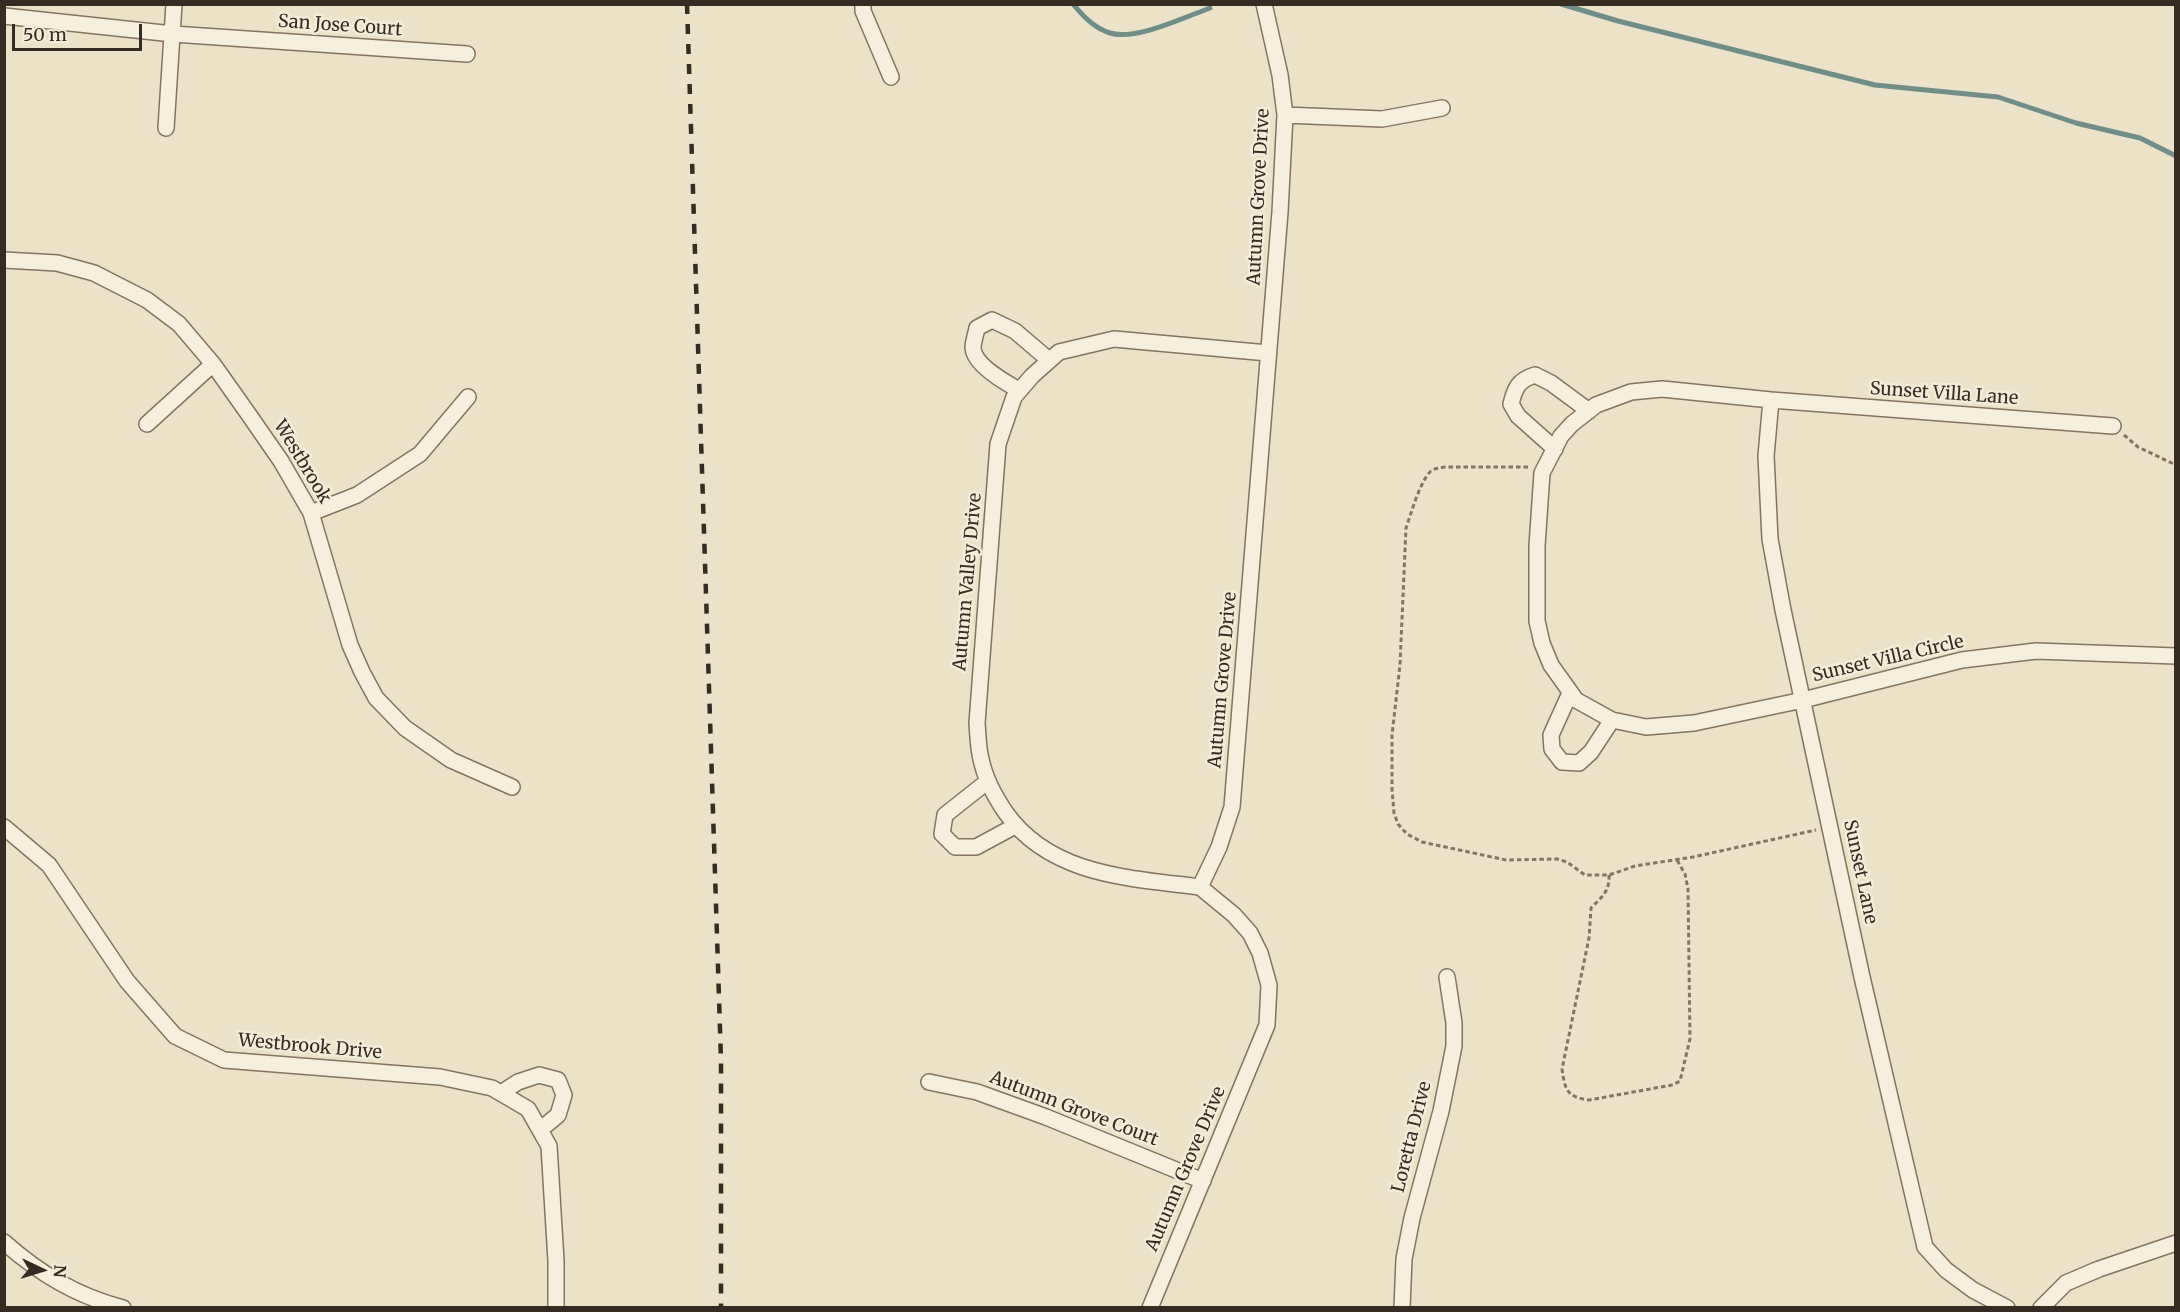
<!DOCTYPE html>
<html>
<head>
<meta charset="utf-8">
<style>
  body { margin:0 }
  #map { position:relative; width:2180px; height:1312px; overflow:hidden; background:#ebe2c8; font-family:Merriweather,serif }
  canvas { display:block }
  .frame { position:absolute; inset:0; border:6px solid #372c21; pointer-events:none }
  .north { position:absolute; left:12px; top:1240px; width:60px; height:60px; -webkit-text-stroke:4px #f3ecd7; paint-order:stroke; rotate:94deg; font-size:16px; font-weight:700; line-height:24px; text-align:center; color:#372c21 }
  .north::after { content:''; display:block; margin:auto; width:21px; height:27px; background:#372c21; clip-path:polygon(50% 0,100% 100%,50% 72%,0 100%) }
  .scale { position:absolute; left:12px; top:24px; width:130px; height:27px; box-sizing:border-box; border:3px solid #372c21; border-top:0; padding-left:8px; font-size:18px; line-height:21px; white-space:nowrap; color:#372c21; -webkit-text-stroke:4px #f3ecd7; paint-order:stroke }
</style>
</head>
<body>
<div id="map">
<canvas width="2180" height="1312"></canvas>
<div class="frame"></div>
<div class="north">N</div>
<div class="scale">50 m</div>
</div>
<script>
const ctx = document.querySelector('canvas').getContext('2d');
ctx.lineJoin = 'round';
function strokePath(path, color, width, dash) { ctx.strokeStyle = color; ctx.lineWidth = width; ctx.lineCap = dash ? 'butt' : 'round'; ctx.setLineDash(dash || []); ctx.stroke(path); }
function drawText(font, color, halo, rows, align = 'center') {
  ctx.font = font + ' Merriweather,serif'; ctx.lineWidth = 5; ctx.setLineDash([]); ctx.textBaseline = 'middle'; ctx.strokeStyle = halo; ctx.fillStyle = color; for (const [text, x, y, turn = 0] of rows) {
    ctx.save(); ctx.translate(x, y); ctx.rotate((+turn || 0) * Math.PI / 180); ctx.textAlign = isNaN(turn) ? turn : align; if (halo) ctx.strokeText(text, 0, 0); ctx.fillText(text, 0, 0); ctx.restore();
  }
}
strokePath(new Path2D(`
  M1073,4C1083,16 1094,28 1110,33C1135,41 1185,17 1210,8
  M1561,4L1618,21L1875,85L1998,97L2076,123L2140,138L2176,156`), '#708d87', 5);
const minor = new Path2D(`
  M863,4V11L891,77
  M4,16L173,34L467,54
  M1285,115L1382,119L1442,108
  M166,128L174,4
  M4,260L57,263L94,273L147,300L179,324L213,364L247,412L281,461L311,513L350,645L362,672L376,698L405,728L451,760L512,787
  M1019,390C1006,383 974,365 973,348C973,342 976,334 977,328L992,320L1015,331L1049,360
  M1771,400L1766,456L1770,539L1783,610L1862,977L1925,1247L1946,1270L1973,1290L2007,1308
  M147,424L213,364
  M2113,426L1771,400L1662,389L1631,392L1596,405L1572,424L1561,436L1542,473L1537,546V621L1542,643L1551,665L1576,700L1612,720L1646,727L1694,723L1803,700L1962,660L2036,651L2176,656
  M1555,449L1518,416L1511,404C1515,387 1519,380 1535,375L1551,383L1589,411
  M311,513L357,495L420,454L468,397
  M1570,693L1551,735L1552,749L1562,762L1579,763L1591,752L1612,720
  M988,781L945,815L942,834L955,847H976L1015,826
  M4,827L49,865L127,981L175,1036L224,1060L440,1077L492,1088L528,1109L549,1146L556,1261V1308
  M1200,887C1130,878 1051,876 1006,813C995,797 985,779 981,759C978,748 978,735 977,723L998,444L1014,397L1032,376L1059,352L1114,339L1268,353
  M929,1082L977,1092L1046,1117L1203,1181
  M501,1093L518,1082L539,1075L558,1080L564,1095L558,1115L540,1130
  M4,1242C40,1274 77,1296 123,1308
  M1150,1308L1267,1025L1269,985L1260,953L1250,933L1234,915L1200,887L1219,847L1232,807L1280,212L1285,115L1280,75L1264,4
  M1402,1308L1404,1259L1412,1218L1441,1111L1454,1046V1023L1447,977
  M2041,1308L2066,1283L2099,1269L2176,1243`);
strokePath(minor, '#85745f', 18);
strokePath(new Path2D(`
  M2124,435L2138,447L2176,465
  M1528,467H1445C1440,468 1435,468 1431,471C1420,481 1411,514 1406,528L1400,665L1392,735V789L1394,813L1398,824L1407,834L1422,842L1506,860L1557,859L1567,862L1585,875H1609L1635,866L1693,857L1816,830
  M1609,875C1610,891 1602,897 1591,908L1589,938L1562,1069C1565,1089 1566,1097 1589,1100L1672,1085L1680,1081L1690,1039L1688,889L1685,874L1677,860`), '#85745f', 3, [4.5, 3]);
strokePath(minor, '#f6efdb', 15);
strokePath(new Path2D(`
  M687,4L721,1060V1308`), '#372c21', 4.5, [10, 10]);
drawText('18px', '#372c21', '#f3ecd7', [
  ["San Jose Court",340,26,4],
  ["Autumn Grove Drive",1259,197,-87],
  ["Sunset Villa Lane",1944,394,4],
  ["Westbrook",302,462,59],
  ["Autumn Valley Drive",968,582,-85],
  ["Sunset Villa Circle",1888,659,-13],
  ["Autumn Grove Drive",1223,680,-85],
  ["Sunset Lane",1860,872,78],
  ["Westbrook Drive",310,1047,5],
  ["Autumn Grove Court",1074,1109,21],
  ["Loretta Drive",1412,1137,-76],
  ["Autumn Grove Drive",1186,1169,-67]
]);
</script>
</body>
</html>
